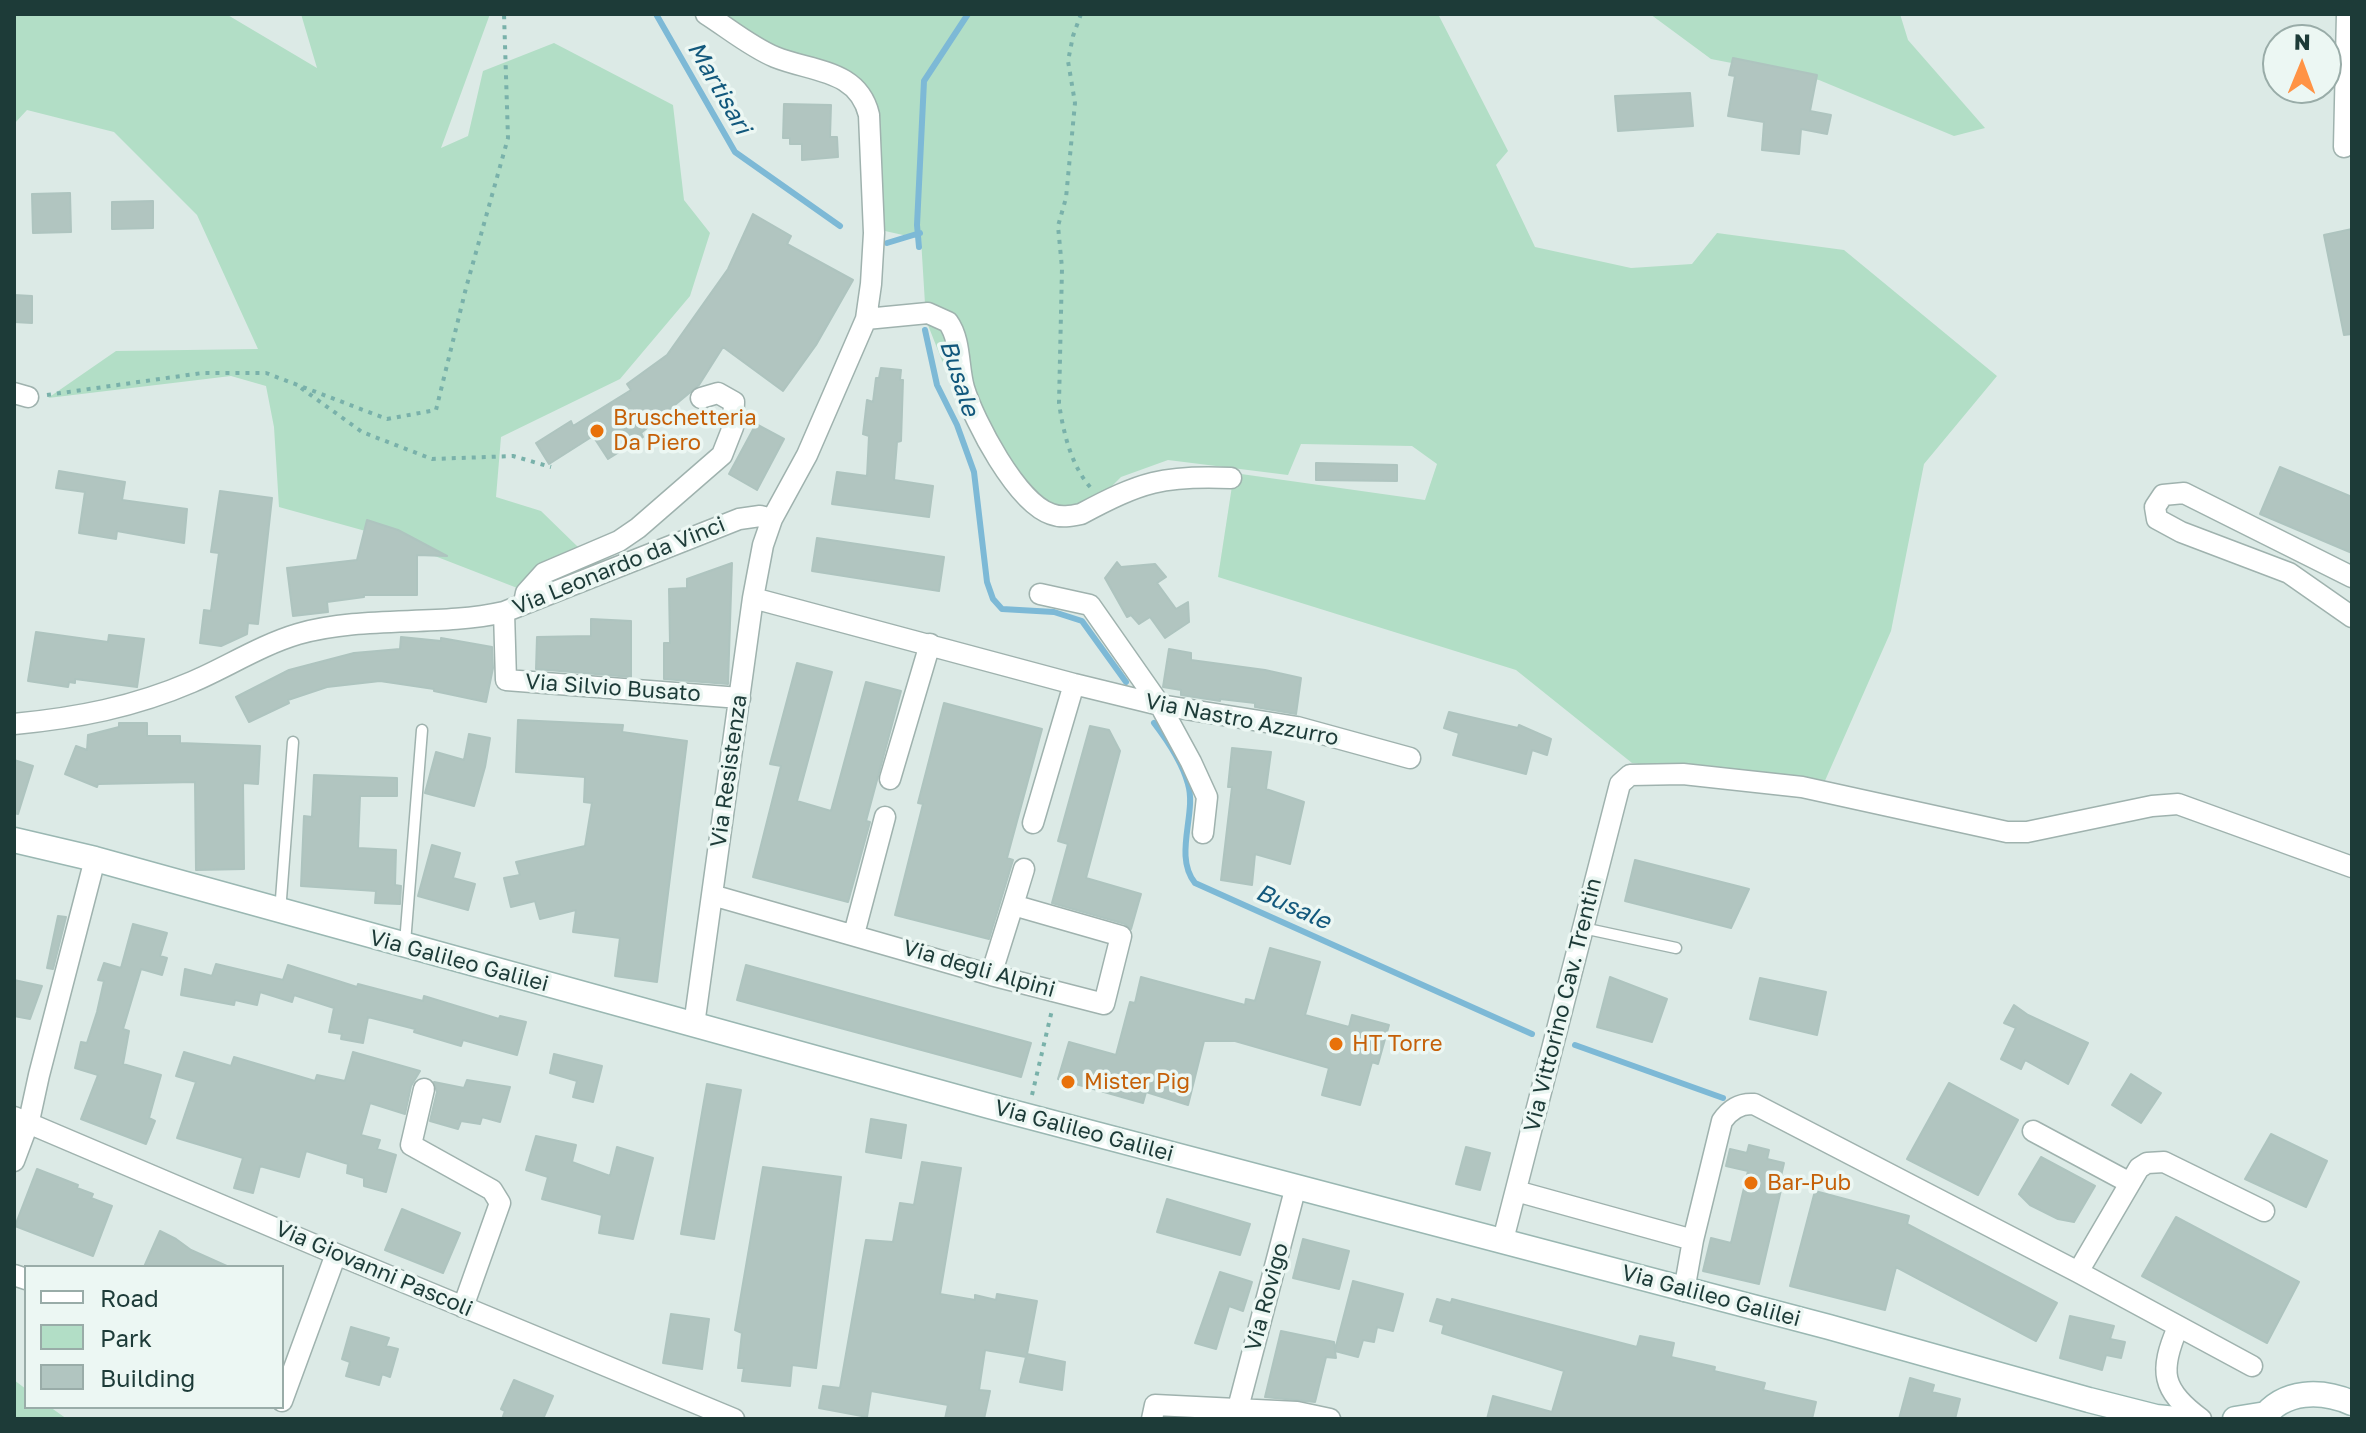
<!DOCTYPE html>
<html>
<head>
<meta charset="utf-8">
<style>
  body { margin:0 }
  #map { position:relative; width:2366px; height:1433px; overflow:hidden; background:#dceae6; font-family:"Golos Text",sans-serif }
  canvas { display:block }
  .frame { position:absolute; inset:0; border:16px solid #1d3b38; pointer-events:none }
  .legend { position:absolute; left:24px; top:1265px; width:260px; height:144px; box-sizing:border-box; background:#ecf7f3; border:2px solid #99aca8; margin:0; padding:10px 14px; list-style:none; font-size:24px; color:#1d3b38 }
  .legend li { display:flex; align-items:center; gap:16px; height:40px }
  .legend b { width:40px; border:2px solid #99aca8 }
  .north { position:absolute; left:2262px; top:24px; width:80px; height:80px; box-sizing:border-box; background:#ecf7f3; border:2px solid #99aca8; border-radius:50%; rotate:1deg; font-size:22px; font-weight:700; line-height:32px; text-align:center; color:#1d3b38 }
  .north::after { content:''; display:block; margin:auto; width:28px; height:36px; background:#ff9345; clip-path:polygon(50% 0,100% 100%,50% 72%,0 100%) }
</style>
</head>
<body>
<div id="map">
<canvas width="2366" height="1433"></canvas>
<div class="frame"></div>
<ul class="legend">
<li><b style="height:10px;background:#fff"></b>Road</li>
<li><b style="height:22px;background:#b2dec6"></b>Park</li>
<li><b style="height:22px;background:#b1c5c0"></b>Building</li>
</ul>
<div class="north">N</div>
</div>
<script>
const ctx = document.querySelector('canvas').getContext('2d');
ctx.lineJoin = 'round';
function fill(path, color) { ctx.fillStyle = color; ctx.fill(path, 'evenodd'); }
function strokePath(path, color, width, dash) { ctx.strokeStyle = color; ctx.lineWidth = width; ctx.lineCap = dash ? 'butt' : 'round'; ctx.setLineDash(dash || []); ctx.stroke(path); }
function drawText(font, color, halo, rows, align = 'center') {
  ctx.font = font + ' "Golos Text",sans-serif'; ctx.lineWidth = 7; ctx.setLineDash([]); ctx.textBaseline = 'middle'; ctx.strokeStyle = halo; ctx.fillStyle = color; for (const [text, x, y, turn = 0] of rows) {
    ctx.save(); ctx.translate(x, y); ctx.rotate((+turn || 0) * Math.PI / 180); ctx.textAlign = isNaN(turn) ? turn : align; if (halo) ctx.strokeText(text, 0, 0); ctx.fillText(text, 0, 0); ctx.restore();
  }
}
fill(new Path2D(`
  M14,14H226L317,68L301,14H490L441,148L468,136L483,71L554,43L673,105L684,200L710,233L690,296L620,379L501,437L496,497L541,511L578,547L539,566L525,591L427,553L434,550L279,507L274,427L266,386L231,376L48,398L116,351L258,349L197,215L114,132L27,110L14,124Z
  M705,14H1438L1508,151L1496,165L1535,247L1631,268L1692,264L1717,233L1844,250L1997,376L1924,464L1891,631L1820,792L1632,763L1516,670L1218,577L1234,473L1425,500L1437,464L1412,446L1301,444L1288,475L1168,460L1121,477L1076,522L1043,520L967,424L926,320L921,239L876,229L877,104Z
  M1650,14H1900L1908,40L1985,128L1954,136L1819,80L1711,59Z
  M14,1380L26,1389V1407H50L67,1419H14Z`), '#b2dec6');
strokePath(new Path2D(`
  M656,14L735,152L840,226
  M887,243L920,233
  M919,247L917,225L924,81L968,14
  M925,330L937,385L957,425L974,472L987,582L993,599L1002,609L1054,612L1082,621L1126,682
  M1154,723C1167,740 1182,762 1188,784C1197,813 1173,856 1195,883L1532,1034
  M1575,1045L1723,1098`), '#7db9d6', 6);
const building = new Path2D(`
  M1733,58L1817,75L1810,111L1831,115L1827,134L1801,129L1799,154L1762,150L1764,122L1728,116L1735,76L1729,75Z
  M1690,93L1693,126L1618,131L1615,96Z
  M784,104L831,105L830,137H837L838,157L802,160V144H790V138H783Z
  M70,193L71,232L33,233L32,194Z
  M153,201V228L112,229V202Z
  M753,214L791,236L787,244L853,280L816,345L783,391L723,347L699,385L641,433L643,437L608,459L593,436L549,464L536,443L571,421L573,426L631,390L627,384L667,355L728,269Z
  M2352,229V334L2344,335L2324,235Z
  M14,295L32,296V323L14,322Z
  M881,368L901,370L900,380H903L901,441L897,442L894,480L933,486L929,517L832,504L837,472L867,476L869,436L863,434L867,400L873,402L876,378H879Z
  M756,424L784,439L757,490L729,474Z
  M1316,463L1397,465V481L1316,480Z
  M2280,467L2352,497V553L2260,514Z
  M59,471L125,482L122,500L187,509L184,543L117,531L116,539L79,533L85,492L56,488Z
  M220,491L272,498L258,624L248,623L247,634L221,646L200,643L204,610L211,611L219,553L211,552Z
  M367,520L398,530L447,556L417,555V595H364V597L327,602L328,612L293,616L287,568L357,560Z
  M817,538L944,557L939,591L812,571Z
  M1117,562L1121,567L1155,564L1166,577L1157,583L1176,609L1188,602L1189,622L1165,638L1150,617L1139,624L1131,615L1127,617L1105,578Z
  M732,563L728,684L664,679V643H670L669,589L687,588V579Z
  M591,619L631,621V677L536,669L537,637L591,636Z
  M36,632L108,642L109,635L144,639L137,687L75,679V683L69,682L68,687L28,681Z
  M401,637L441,641V638L492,647L493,668L486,702L434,691V689L380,681L327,687L288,700L289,703L249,722L236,697L289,670L354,653L400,649Z
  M1169,649L1191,653V660L1265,670L1301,678L1296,714L1255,707V703L1220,699V701L1181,695V690L1163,687Z
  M797,663L832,672L797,801L831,811L866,682L901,691L866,821L870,822L848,902L753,877L781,766L770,764Z
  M944,703L1042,729L1007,858L1013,860L989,939L895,915L923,804L918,803Z
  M1449,712L1518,728L1519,725L1551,739L1547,755L1532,750L1526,774L1453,755L1459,733L1444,728Z
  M518,720L623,725L622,732L687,741L657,982L615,976L620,938L573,932L576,910L540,919L535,901L511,907L504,878L520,875L516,862L585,846L592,803L584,802L585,777L516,772Z
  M119,723H147V736H180V743L260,746L258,784L243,783L244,869L196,870L195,782L98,784L97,787L65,774L76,746L87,750L88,735L119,727Z
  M1090,726L1109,730L1120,751L1086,878L1141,894L1131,929L1125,924L1052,903L1068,844L1058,841Z
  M469,734L490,738L485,767L474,806L425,793L436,752L464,760Z
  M1232,748L1271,752L1266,789L1304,802L1290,864L1255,854L1252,885L1221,880L1232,787H1228Z
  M14,760L33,766L18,814L14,813Z
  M314,775L397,778V796H360L358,848L396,850L395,885L401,886L400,904L375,903L376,891L301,886L304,816L312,817Z
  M432,845L460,853L453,878L475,884L468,910L418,896Z
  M1635,860L1749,889L1731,928L1625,901Z
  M58,916L66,917L53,969L47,968Z
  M133,924L167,933L160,956L167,958L162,975L141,969L123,1029L129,1031L123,1064L161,1075L149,1118L155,1121L146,1144L81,1119L98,1075L75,1068L81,1042L87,1043L97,1012L104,981L98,980L104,963L121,968Z
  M1270,948L1320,962L1305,1015L1349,1027L1352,1015L1389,1025L1378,1064L1372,1062L1360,1105L1322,1095L1329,1068L1235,1041H1204L1188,1105L1146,1092L1143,1103L1058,1079L1069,1042L1116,1055L1130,1002L1135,1003L1141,977L1245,1005L1246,999L1255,1001Z
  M216,964L283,980L288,965L357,987L358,984L423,1001L424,996L499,1019L500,1016L526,1022L517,1055L463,1040L461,1046L414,1032L415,1029L368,1017L363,1043L341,1039L342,1034L329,1032L334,1008L294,995L292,1002L260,992L257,1005L235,1000L234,1005L181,995L185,969L212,976Z
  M746,965L1031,1043L1021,1077L737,1000Z
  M1610,977L1667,999L1652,1042L1597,1027Z
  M1760,978L1826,992L1817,1035L1750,1019Z
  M14,980L42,986L30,1019L14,1016Z
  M2014,1005L2028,1015L2088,1043L2068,1084L2025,1060L2021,1069L2001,1059L2016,1028L2004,1023Z
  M184,1052L231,1066L234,1057L315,1081L317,1075L345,1081L353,1052L420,1071L411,1086L405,1114L370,1103L361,1135L380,1140L377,1149L396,1155L386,1192L364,1186V1178L347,1173L348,1164L306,1151L299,1177L260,1166L253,1193L234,1188L243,1158L177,1138L196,1082L176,1076Z
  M554,1054L602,1066L593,1102L573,1097L577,1081L550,1073Z
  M2131,1074L2161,1093L2141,1123L2112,1105Z
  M467,1080L510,1087L500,1122L482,1117L480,1124L461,1121L458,1129L430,1121L437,1092L434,1082L464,1088Z
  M1949,1083L2018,1120L1978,1195L1907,1159Z
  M707,1084L741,1090L714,1239L681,1234Z
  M871,1119L906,1125L901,1158L866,1152Z
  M2271,1134L2327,1161L2306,1207L2245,1179Z
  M536,1136L576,1145L572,1162L610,1176L617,1147L653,1158L633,1239L599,1233L602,1215L542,1199L548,1177L526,1170Z
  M1749,1145L1769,1150L1767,1159L1784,1163L1781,1176L1784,1177L1759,1284L1703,1271L1711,1238L1731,1243L1748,1171L1726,1166L1730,1149L1747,1153Z
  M1466,1147L1490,1153L1480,1190L1456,1184Z
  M2041,1157L2095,1186L2074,1222L2058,1219L2030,1205L2019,1194Z
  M922,1162L961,1168L940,1294L975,1300V1295L996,1300L997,1294L1037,1301L1027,1354L1065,1362L1062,1390L1020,1382L1026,1357L985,1350L979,1390L990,1391L984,1419H945L948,1405L871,1391L867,1417L819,1408L823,1386L840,1388L866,1240L893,1242L900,1203L914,1205Z
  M763,1167L841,1177L816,1368L792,1365L790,1386L742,1381L744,1368H738L742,1333L735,1330Z
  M37,1169L78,1185L77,1188L93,1194L91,1198L112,1206L93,1256L15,1226Z
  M1815,1191L1909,1216L1907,1224L2057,1303L2036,1341L1896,1267L1885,1310L1790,1286Z
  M1167,1199L1250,1224L1240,1255L1157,1232Z
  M402,1209L460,1233L443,1273L385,1250Z
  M2176,1217L2299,1282L2267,1343L2142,1276Z
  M160,1231L176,1239L191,1250L229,1267H144Z
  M1303,1239L1349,1251L1339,1289L1293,1278Z
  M1220,1272L1252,1282L1243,1311L1229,1306L1216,1349L1195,1343Z
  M1353,1281L1403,1294L1393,1331L1377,1327L1374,1342L1363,1340L1358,1357L1335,1351L1336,1358L1326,1357L1315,1402L1265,1397L1281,1331L1334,1342L1335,1350Z
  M1437,1299L1451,1303L1452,1299L1637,1347L1640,1336L1674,1343L1671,1357L1715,1367L1714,1371L1765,1383L1763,1390L1816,1402L1812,1419H1487L1493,1396L1552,1412L1564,1371L1442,1333L1444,1325L1430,1321Z
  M671,1314L709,1319L702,1369L663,1363Z
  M2070,1316L2114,1326L2110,1339L2125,1342L2121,1358L2106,1355L2102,1370L2060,1358Z
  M351,1327L389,1338L386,1346L398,1349L390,1377L382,1374L379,1385L346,1376L350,1362L342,1359Z
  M1910,1378L1934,1385L1932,1392L1960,1399L1955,1419H1899Z
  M514,1380L553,1396L543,1419H502L505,1411L501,1409Z`);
fill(building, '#b1c5c0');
strokePath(building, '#aec4bf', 2);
const lane = new Path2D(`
  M280,912L293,742
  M1583,928L1676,948
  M405,943L422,730`);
const street = new Path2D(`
  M2344,147L2347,14
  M866,319L928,313L948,322C961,340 958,367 964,388C974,421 1017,503 1051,514C1061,518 1071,516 1081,514C1141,482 1163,475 1231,478
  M14,393L28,397
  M2352,577L2184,493L2163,495L2155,507L2157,519L2181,532L2289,573L2352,617
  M1040,594L1090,605L1160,705L1191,762L1207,797L1203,833
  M753,598L1074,684L1160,705L1297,727L1410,758
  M524,603L526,593L544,573L619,541L638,528L722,455L733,427L734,402L718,393L701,398
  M504,612L506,680L740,698
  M14,724C77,718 134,707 192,682C227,667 261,645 298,634C365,615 437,627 504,612L739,519L760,516L772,519
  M890,779L930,644
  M1033,823L1074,684
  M712,895L991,975L1104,1004L1121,936L1013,905L991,975
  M1013,905L1024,869
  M854,934L885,817
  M694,1025L753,598L763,545L772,519L807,455L866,319L871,284L874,233L869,115C858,69 812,72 775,57C751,47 728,28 706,14
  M424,1089L411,1145L492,1190L500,1203L463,1307
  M14,1117L336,1254L734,1419
  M2033,1131L2130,1183
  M14,1161L29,1121L39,1075L95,859
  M1516,1191L1693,1240
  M1503,1240L1620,784L1630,775L1683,774L1802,787L2007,832H2027L2152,806L2178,804L2352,867
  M2078,1272L2139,1168L2147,1163L2164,1162L2264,1211
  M14,1275L26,1279
  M1684,1291L1693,1240L1722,1121C1730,1109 1740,1103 1754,1104L2078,1272L2252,1366
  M2178,1327C2159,1371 2161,1390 2201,1419
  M282,1401L336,1254
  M1238,1408L1296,1186
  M1152,1419L1155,1405L1297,1412L1330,1419`);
const secondary = new Path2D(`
  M14,840L95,859L989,1106L1829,1327L2089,1400L2156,1417L2176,1419
  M2235,1419L2266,1414
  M2262,1419C2284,1389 2322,1390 2352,1403`);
strokePath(lane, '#9fb2ae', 13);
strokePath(street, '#9fb2ae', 23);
strokePath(secondary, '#9ab7b2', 27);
strokePath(new Path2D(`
  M1081,14L1073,36L1068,61L1075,103L1066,198L1058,226L1062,268L1059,403C1063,431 1071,466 1091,488
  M301,388L362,432L432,459L513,456L551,467
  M47,395L202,373H266L387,419L436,410L466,288L508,138L504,14
  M1032,1095L1052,1010`), '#79b1aa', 4, [4, 6]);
strokePath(lane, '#fff', 10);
strokePath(street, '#fff', 20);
strokePath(secondary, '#fff', 24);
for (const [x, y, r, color] of [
  [597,431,8,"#e8710a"],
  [1336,1044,8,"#e8710a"],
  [1068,1082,8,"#e8710a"],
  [1751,1183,8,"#e8710a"]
]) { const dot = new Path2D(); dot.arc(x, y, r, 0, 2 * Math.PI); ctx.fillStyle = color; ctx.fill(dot); strokePath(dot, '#ecf7f3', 3); }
drawText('22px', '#c56008', '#ecf7f3', [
  ["Bruschetteria",613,418],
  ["Da Piero",613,443],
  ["HT Torre",1352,1044],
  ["Mister Pig",1084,1082],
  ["Bar-Pub",1767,1183]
], 'left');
drawText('22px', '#1d3b38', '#ecf7f3', [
  ["Via Leonardo da Vinci",619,566,-22],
  ["Via Silvio Busato",613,688,4],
  ["Via Nastro Azzurro",1242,720,11],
  ["Via Resistenza",729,771,-82],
  ["Via Galileo Galilei",459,961,15],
  ["Via degli Alpini",979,969,16],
  ["Via Vittorino Cav. Trentin",1563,1005,-76],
  ["Via Galileo Galilei",1084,1131,15],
  ["Via Giovanni Pascoli",374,1269,23],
  ["Via Galileo Galilei",1711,1296,15],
  ["Via Rovigo",1267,1297,-75]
]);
drawText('italic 24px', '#12587c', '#ecf7f3', [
  ["Martisari",719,88,60],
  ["Busale",959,378,72],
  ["Busale",1293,907,24]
]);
</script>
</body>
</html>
